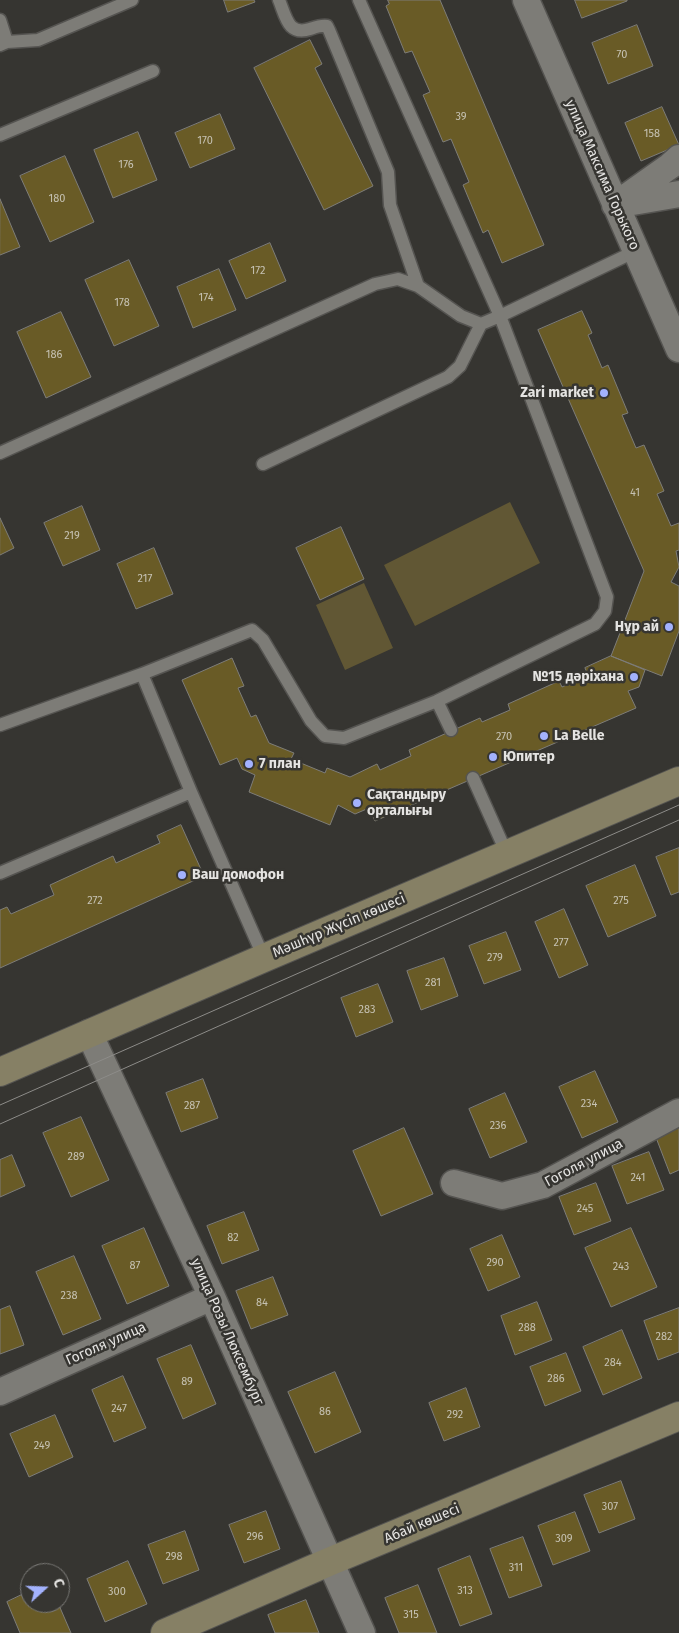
<!DOCTYPE html>
<html>
<head>
<meta charset="utf-8">
<style>
  body { margin:0 }
  #map { position:relative; width:679px; height:1633px; overflow:hidden; background:#363531; font-family:"Fira Sans",sans-serif }
  canvas { display:block }
  .north { position:absolute; left:20px; top:1563px; width:50px; height:50px; box-sizing:border-box; background:#363531; border:1px solid #7c7b78; border-radius:50%; rotate:70deg; font-size:14px; font-weight:700; line-height:20px; text-align:center; color:#e5e4e2 }
  .north::after { content:''; display:block; margin:auto; width:18px; height:22px; background:#a3b2fd; clip-path:polygon(50% 0,100% 100%,50% 72%,0 100%) }
</style>
</head>
<body>
<div id="map">
<canvas width="679" height="1633"></canvas>
<div class="north">С</div>
</div>
<script>
const ctx = document.querySelector('canvas').getContext('2d');
ctx.lineJoin = 'round';
function fill(path, color) { ctx.fillStyle = color; ctx.fill(path, 'evenodd'); }
function strokePath(path, color, width, dash) { ctx.strokeStyle = color; ctx.lineWidth = width; ctx.lineCap = dash ? 'butt' : 'round'; ctx.setLineDash(dash || []); ctx.stroke(path); }
function drawText(font, color, halo, rows, align = 'center') {
  ctx.font = font + ' "Fira Sans",sans-serif'; ctx.lineWidth = 5; ctx.setLineDash([]); ctx.textBaseline = 'middle'; ctx.strokeStyle = halo; ctx.fillStyle = color; for (const [text, x, y, turn = 0] of rows) {
    ctx.save(); ctx.translate(x, y); ctx.rotate((+turn || 0) * Math.PI / 180); ctx.textAlign = isNaN(turn) ? turn : align; if (halo) ctx.strokeText(text, 0, 0); ctx.fillText(text, 0, 0); ctx.restore();
  }
}
fill(new Path2D(`
  M510,502L540,563L415,626L384,565Z
  M364,583L393,648L345,670L316,605Z`), '#615734');
const building = new Path2D(`
  M224,0H254L255,2L228,12Z
  M388,0H440L544,245L502,263L488,230L483,233L463,185L469,182L451,139L443,142L423,95L430,92L412,51L405,53L386,6L389,4Z
  M575,0H627V1L582,18Z
  M637,25L653,66L608,84L592,43Z
  M310,40L322,64L315,68L373,186L324,210L254,68Z
  M662,107L679,145L641,161L625,123Z
  M220,114L235,149L190,168L175,133Z
  M138,132L157,180L113,198L94,150Z
  M65,156L94,222L50,242L20,176Z
  M0,199L20,247L0,255Z
  M270,243L286,281L246,299L229,261Z
  M129,260L159,326L114,346L85,280Z
  M219,269L236,310L193,328L177,287Z
  M582,311L592,333L588,335L602,368L608,365L628,413L622,415L636,448L644,445L664,491L657,494L671,526L679,523V550L676,551L679,567L671,582L679,586V631L662,676L611,656L644,571L538,330Z
  M61,312L91,377L46,398L17,332Z
  M82,506L100,550L63,566L44,523Z
  M0,518L14,548L0,555Z
  M341,527L364,579L320,600L296,548Z
  M154,548L173,594L136,609L117,564Z
  M611,656L645,670L639,687L628,691L636,708L375,821L369,808L355,814L338,805L330,825L249,792L255,775L242,769L237,758L220,765L182,680L232,658L244,686L238,688L251,717L256,715L269,743L294,753L291,759L325,773L327,768L350,777L377,764L380,770L411,756L409,750L480,718L482,722L510,710L508,704L559,681L562,687L588,675L585,668Z
  M181,825L204,876L0,968V910L7,907L11,914L54,895L50,885L113,856L116,863L160,843L157,836Z
  M679,848V892L671,895L656,857Z
  M635,865L656,916L608,937L586,886Z
  M564,909L588,965L559,978L535,922Z
  M506,932L521,970L484,984L469,946Z
  M444,958L458,996L421,1010L407,971Z
  M378,984L393,1022L356,1037L341,998Z
  M595,1071L618,1122L582,1138L559,1087Z
  M203,1079L218,1118L181,1132L166,1093Z
  M505,1093L527,1142L490,1158L469,1109Z
  M81,1117L109,1180L71,1197L43,1133Z
  M679,1126V1170L670,1174L655,1135Z
  M404,1128L433,1194L381,1216L353,1151Z
  M649,1152L664,1190L627,1204L612,1166Z
  M12,1155L25,1186L0,1197V1160Z
  M596,1183L611,1221L574,1235L559,1197Z
  M244,1212L259,1250L222,1264L207,1226Z
  M144,1228L169,1286L127,1304L102,1246Z
  M631,1228L657,1287L611,1307L585,1248Z
  M502,1235L520,1277L488,1291L470,1249Z
  M74,1256L101,1319L63,1335L36,1272Z
  M273,1277L288,1315L251,1329L236,1291Z
  M537,1302L552,1340L515,1355L501,1316Z
  M10,1306L24,1345L0,1354V1310Z
  M679,1308V1352L658,1360L644,1321Z
  M622,1330L642,1378L603,1395L583,1347Z
  M191,1345L216,1404L183,1419L157,1359Z
  M566,1353L581,1391L545,1406L530,1367Z
  M335,1372L361,1432L315,1453L288,1392Z
  M123,1376L146,1428L114,1442L92,1390Z
  M466,1388L480,1427L444,1441L429,1403Z
  M55,1415L73,1457L29,1477L10,1434Z
  M621,1481L635,1519L599,1533L584,1495Z
  M266,1511L280,1549L244,1563L229,1525Z
  M575,1512L590,1551L553,1565L538,1526Z
  M185,1531L199,1570L163,1584L148,1545Z
  M523,1537L542,1586L509,1598L490,1549Z
  M470,1556L492,1614L460,1626L438,1569Z
  M128,1561L147,1604L105,1622L87,1579Z
  M418,1585L437,1633H399L385,1598Z
  M30,1591V1603H58L71,1633H20L7,1602Z
  M306,1600L319,1633H275L268,1615Z`);
fill(building, '#695b26');
strokePath(building, '#7e7d79', 1);
const lane = new Path2D(`
  M279,0C286,17 288,36 310,29C316,27 321,25 327,26L329,30L388,172L390,205L418,286
  M359,0L500,316L636,251
  M0,20L7,42
  M0,45L7,42L38,40L132,0
  M0,135L153,71
  M0,453L375,284L398,279L418,286L461,316L481,324
  M263,464L448,377L460,366L481,324L500,316L607,597L605,611L595,624L437,701L451,730
  M142,674L252,630L263,640L311,721L325,736L344,738L437,701
  M0,725L142,674L191,792L264,958
  M473,778L507,854
  M0,873L191,792`);
const street = new Path2D(`
  M526,0L679,349
  M621,204L679,194
  M615,205L670,166L679,158
  M89,1033L212,1297L362,1633
  M454,1183L502,1196L543,1185L679,1112
  M0,1392L212,1297`);
const secondary = new Path2D(`
  M0,1072L264,958L679,781
  M165,1633L331,1561L679,1416`);
strokePath(lane, '#555451', 15);
strokePath(street, '#555451', 29);
strokePath(secondary, '#555451', 30);
strokePath(lane, '#7d7c77', 12);
strokePath(street, '#7d7c77', 26);
strokePath(secondary, '#868065', 28);
strokePath(new Path2D(`
  M0,1105L679,805
  M0,1124L679,820`), '#8d8c89', 1);
for (const [x, y, r, color] of [
  [604,393,5,"#a3b2fd"],
  [669,627,5,"#a3b2fd"],
  [634,677,5,"#a3b2fd"],
  [544,736,5,"#a3b2fd"],
  [493,757,5,"#a3b2fd"],
  [249,764,5,"#a3b2fd"],
  [357,803,5,"#a3b2fd"],
  [182,875,5,"#a3b2fd"]
]) { const dot = new Path2D(); dot.arc(x, y, r, 0, 2 * Math.PI); ctx.fillStyle = color; ctx.fill(dot); strokePath(dot, '#363531', 2); }
drawText('11px', '#c6c2b3', null, [
  ["70",622,55],
  ["39",461,117],
  ["158",652,134],
  ["170",205,141],
  ["176",126,165],
  ["180",57,199],
  ["172",258,271],
  ["174",206,298],
  ["178",122,303],
  ["186",54,355],
  ["41",635,493],
  ["219",72,536],
  ["217",145,579],
  ["270",504,737],
  ["272",95,901],
  ["275",621,901],
  ["277",561,943],
  ["279",495,958],
  ["281",433,983],
  ["283",367,1010],
  ["234",589,1104],
  ["287",192,1106],
  ["236",498,1126],
  ["289",76,1157],
  ["241",638,1178],
  ["245",585,1209],
  ["82",233,1238],
  ["290",495,1263],
  ["87",135,1266],
  ["243",621,1267],
  ["238",69,1296],
  ["84",262,1303],
  ["288",527,1328],
  ["282",664,1337],
  ["284",613,1363],
  ["286",556,1379],
  ["89",187,1382],
  ["247",119,1409],
  ["86",325,1412],
  ["292",455,1415],
  ["249",42,1446],
  ["307",610,1507],
  ["296",255,1537],
  ["309",564,1539],
  ["298",174,1557],
  ["311",516,1568],
  ["313",465,1591],
  ["300",117,1592],
  ["315",411,1615]
]);
drawText('14px', '#e5e4e2', '#363531', [
  ["улица Максима Горького",602,175,66],
  ["Мәшһүр Жүсіп көшесі",339,926,-23],
  ["Гоголя улица",584,1163,-28],
  ["улица Розы Люксембург",227,1332,66],
  ["Гоголя улица",106,1344,-24],
  ["Абай көшесі",422,1524,-23]
]);
drawText('bold 14px', '#e5e4e2', '#363531', [
  ["Zari market",594,393,"right"],
  ["Нұр ай",659,627,"right"],
  ["№15 дәріхана",624,677,"right"],
  ["La Belle",554,736],
  ["Юпитер",503,757],
  ["7 план",259,764],
  ["Сақтандыру",367,795],
  ["орталығы",367,811],
  ["Ваш домофон",192,875]
], 'left');
</script>
</body>
</html>
